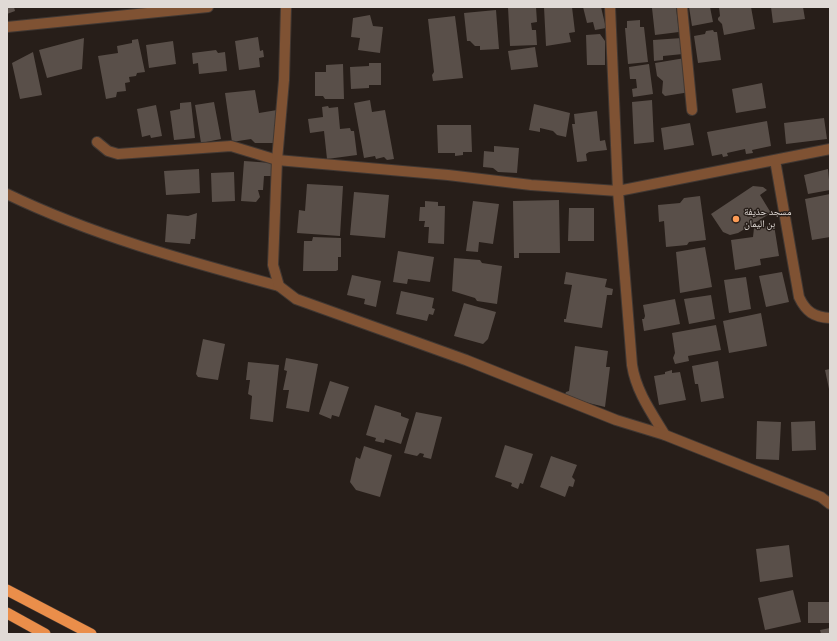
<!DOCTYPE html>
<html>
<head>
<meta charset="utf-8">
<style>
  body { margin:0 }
  #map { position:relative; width:837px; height:641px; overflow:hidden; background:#271e19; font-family:"Source Sans 3",sans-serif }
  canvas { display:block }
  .frame { position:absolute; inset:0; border:8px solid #e0dad6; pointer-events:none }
</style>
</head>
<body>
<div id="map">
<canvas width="837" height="641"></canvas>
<div class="frame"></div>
</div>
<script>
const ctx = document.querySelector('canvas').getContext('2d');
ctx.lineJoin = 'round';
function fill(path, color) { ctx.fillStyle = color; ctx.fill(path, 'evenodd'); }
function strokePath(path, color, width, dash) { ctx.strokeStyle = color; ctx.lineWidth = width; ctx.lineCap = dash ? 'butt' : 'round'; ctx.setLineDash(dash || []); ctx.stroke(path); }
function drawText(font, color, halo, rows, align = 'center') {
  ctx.font = font + ' "Source Sans 3","Noto Naskh Arabic",sans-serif'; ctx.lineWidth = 3; ctx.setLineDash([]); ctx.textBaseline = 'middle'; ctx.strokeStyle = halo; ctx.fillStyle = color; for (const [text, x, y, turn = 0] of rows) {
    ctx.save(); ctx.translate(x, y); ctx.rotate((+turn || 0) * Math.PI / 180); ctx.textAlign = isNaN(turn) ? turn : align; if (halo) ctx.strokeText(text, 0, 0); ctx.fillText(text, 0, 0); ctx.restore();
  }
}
fill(new Path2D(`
  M7,7H14L15,11L7,14Z
  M508,7H536L537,22L531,23L532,30H536L537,45L510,46Z
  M544,7H572L575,32L569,33L571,42L546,46Z
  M583,7H601L606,28L595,30L593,22L587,23Z
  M676,7L679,32L655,35L652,8Z
  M689,7H710L713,22L692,26Z
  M719,7H751L755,29L724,35L722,24L718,20V18L720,16Z
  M771,7H803L805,19L773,23Z
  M496,10L499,49L480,50V46H475L470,41H467L464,13Z
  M370,15L373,26L383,27L380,53L358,50L360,38L351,37L353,18Z
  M455,16L463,78L433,81L432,75L434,72L428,19Z
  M640,20V27H644L648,62L628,64L625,28H627V21Z
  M713,30L714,32H717L721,60L698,63L694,36L705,34L706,31Z
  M600,34L605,41V65H587L586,35Z
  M258,37L260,51L263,50L264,57L259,58L260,67L239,70L235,41Z
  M84,38L82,69L47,78L39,50Z
  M682,38L683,54L663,56V60L654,61L653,40Z
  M138,39L145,72L137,73L136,76L129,77L130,82L125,83L126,91L117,92L116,97L106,99L98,56L118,53L117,46L132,43V40Z
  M173,41L176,64L149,68L146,45Z
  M535,47L538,67L511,70L508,51Z
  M216,50L218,53L225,52L227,71L199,74L198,63L193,64L192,53Z
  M33,52L42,95L20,99L12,63Z
  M685,58L690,92L665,96L662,93L663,81L657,76L655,63Z
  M369,63H381V85H369V88L351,89L350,67L369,66Z
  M343,64L344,99H325L323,96H315V72H326V65Z
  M649,64L653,94L633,97L632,89L637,88L636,79H630L629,67Z
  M762,83L766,108L736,113L732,89Z
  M255,90L259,113L277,110L278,143H255L251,139L232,142L225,93Z
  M370,100L372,112L385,110L394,159L387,160L384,157L376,159L375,156L364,158L354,103Z
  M652,100L654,142L634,144L632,102Z
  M191,102L195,138L174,140L170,111L180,109V103Z
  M214,102L221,139L201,143L195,105Z
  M534,104L570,113L566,137L557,135L553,131L540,128V132L529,130Z
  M156,105L162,136L151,138L150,135L142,137L137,109Z
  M328,106L329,108L338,107L340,129L350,128L351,131H354L357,155L327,159L324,131L310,133L308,119L323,117L322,107Z
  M597,111L600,141L605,140L607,150L589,152L586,154L587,161L577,162L572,124H575L574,114Z
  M824,118L827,139L786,144L784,123Z
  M767,121L771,146L752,150L753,153L746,154L745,149L727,153L728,156L723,157L722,154L712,156L707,132Z
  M690,123L694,145L664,150L661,128Z
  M437,125H471L472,152H463V155L455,156V153H438Z
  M494,146L519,148L517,173L498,172L493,168L483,167L484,151L494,152Z
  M244,161L272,163L271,176H264L263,190H258L260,197L256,202L241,201Z
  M199,169L200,193L166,195L164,171Z
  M828,169L830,190L808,194L804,175Z
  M234,172L235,201L212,202L211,173Z
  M307,184L343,186L340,236L297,233L299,210L305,211Z
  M753,186L763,187L767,190L760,195L771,213L738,233L730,235L723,232L711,214Z
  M354,192L389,195L385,238L350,235Z
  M830,194V237L812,240L805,199Z
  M700,196L706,240L689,242L687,245L666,247L664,221L659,222L658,205L680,203L684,198Z
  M559,200L560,253H519V258H514L513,201Z
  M425,201L438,202V206H445L444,244L428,243L429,227H424L425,221H419L420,207H425Z
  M473,201L499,204L493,244L479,242L478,252L466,251Z
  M569,208H594V241H568Z
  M197,213L195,239H191L190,244L165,242L167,214L188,216Z
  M774,225L779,256L760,259L761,265L735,270L731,240L753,237L754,228Z
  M313,237L341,238V257H338V270L336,271H303L304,241H312Z
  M705,247L712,287L680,293L676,252Z
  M398,251L434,257L430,282L408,279L407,284L393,282Z
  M454,258L480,260L482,263L502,266L497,304L477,301L475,298L452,291Z
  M566,272L607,279L605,287L613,289L612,295H607L602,328L564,322V319H566L572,285L564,284Z
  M782,272L789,302L766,307L759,276Z
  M352,275L381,281L376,307L364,304L365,299L347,295Z
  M746,277L751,309L729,313L724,280Z
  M401,291L434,298L432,308L435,309L433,315L429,314L427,321L396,314Z
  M711,295L715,319L689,324L684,299Z
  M675,299L680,324L644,331L642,319H644L645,316L643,305Z
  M464,303L496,312L488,339L483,344L454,336Z
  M761,313L767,346L729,353L723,321Z
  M716,325L721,350L688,356L689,361L675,364L673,358L675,353L672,333Z
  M203,339L225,344L218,380L198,377L196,374Z
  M575,346L608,351L606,367H610L605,407L564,397L566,392L569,391Z
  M286,358L318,364L309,412L286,408L289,390H283L287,371L284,370Z
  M718,361L724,398L701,402L698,384H695L692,366Z
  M248,362L279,365L273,422L250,419L252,396L248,394L250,380H246Z
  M830,369V389H829L825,370Z
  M672,370V373L680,372L686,400L659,405L654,376L665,374V372Z
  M330,381L349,387L339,417L332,415L331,419L319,414Z
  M375,405L401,413V416L409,419L401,444L385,439L384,443L375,441L376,438L366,435Z
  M416,412L442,417L431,459L423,457L424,454L420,453L417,456L404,453Z
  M757,421L781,422L779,460L756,459Z
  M815,421L816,450L792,451L791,422Z
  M505,445L533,454L523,484L520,483L518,489L511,486L512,483L495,477Z
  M364,446L392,455L380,497L356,490L350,482L356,457L360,459Z
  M551,456L577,465L572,477L575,480L573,487L569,486L565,497L540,487Z
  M789,545L793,577L760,582L756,549Z
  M793,590L801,622L765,630L758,598Z
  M808,602H830V623H808Z
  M830,628V634H821L820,630Z`), '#594f49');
const minor = new Path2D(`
  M610,7L618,191L632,365C636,391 651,412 665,435
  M682,7L692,110
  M7,27L208,7
  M97,142L108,151L118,154L231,146L277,160L448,175L531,185L618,191L830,149
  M775,160L799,297C806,312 814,317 830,318
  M7,194C94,236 187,261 279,286`);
const tertiary = new Path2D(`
  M286,7L284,80L277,160L273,265L279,286L296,299L466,360L616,420L665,435L821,497L830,504`);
const trunk = new Path2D(`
  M7,590L91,634
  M7,613L45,634`);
strokePath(minor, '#413833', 12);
strokePath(tertiary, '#413833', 12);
strokePath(trunk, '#413833', 12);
strokePath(minor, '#7f5233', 10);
strokePath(tertiary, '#7f5233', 10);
strokePath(trunk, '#ea8e4a', 11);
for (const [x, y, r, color] of [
  [736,219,4,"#fd9c56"]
]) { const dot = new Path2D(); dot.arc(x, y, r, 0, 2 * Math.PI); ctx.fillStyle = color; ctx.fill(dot); strokePath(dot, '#271e19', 1.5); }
drawText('10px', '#e0dad6', '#271e19', [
  ["مسجد حذيفة",744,213],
  ["بن اليمان",744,225]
], 'left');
</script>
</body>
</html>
